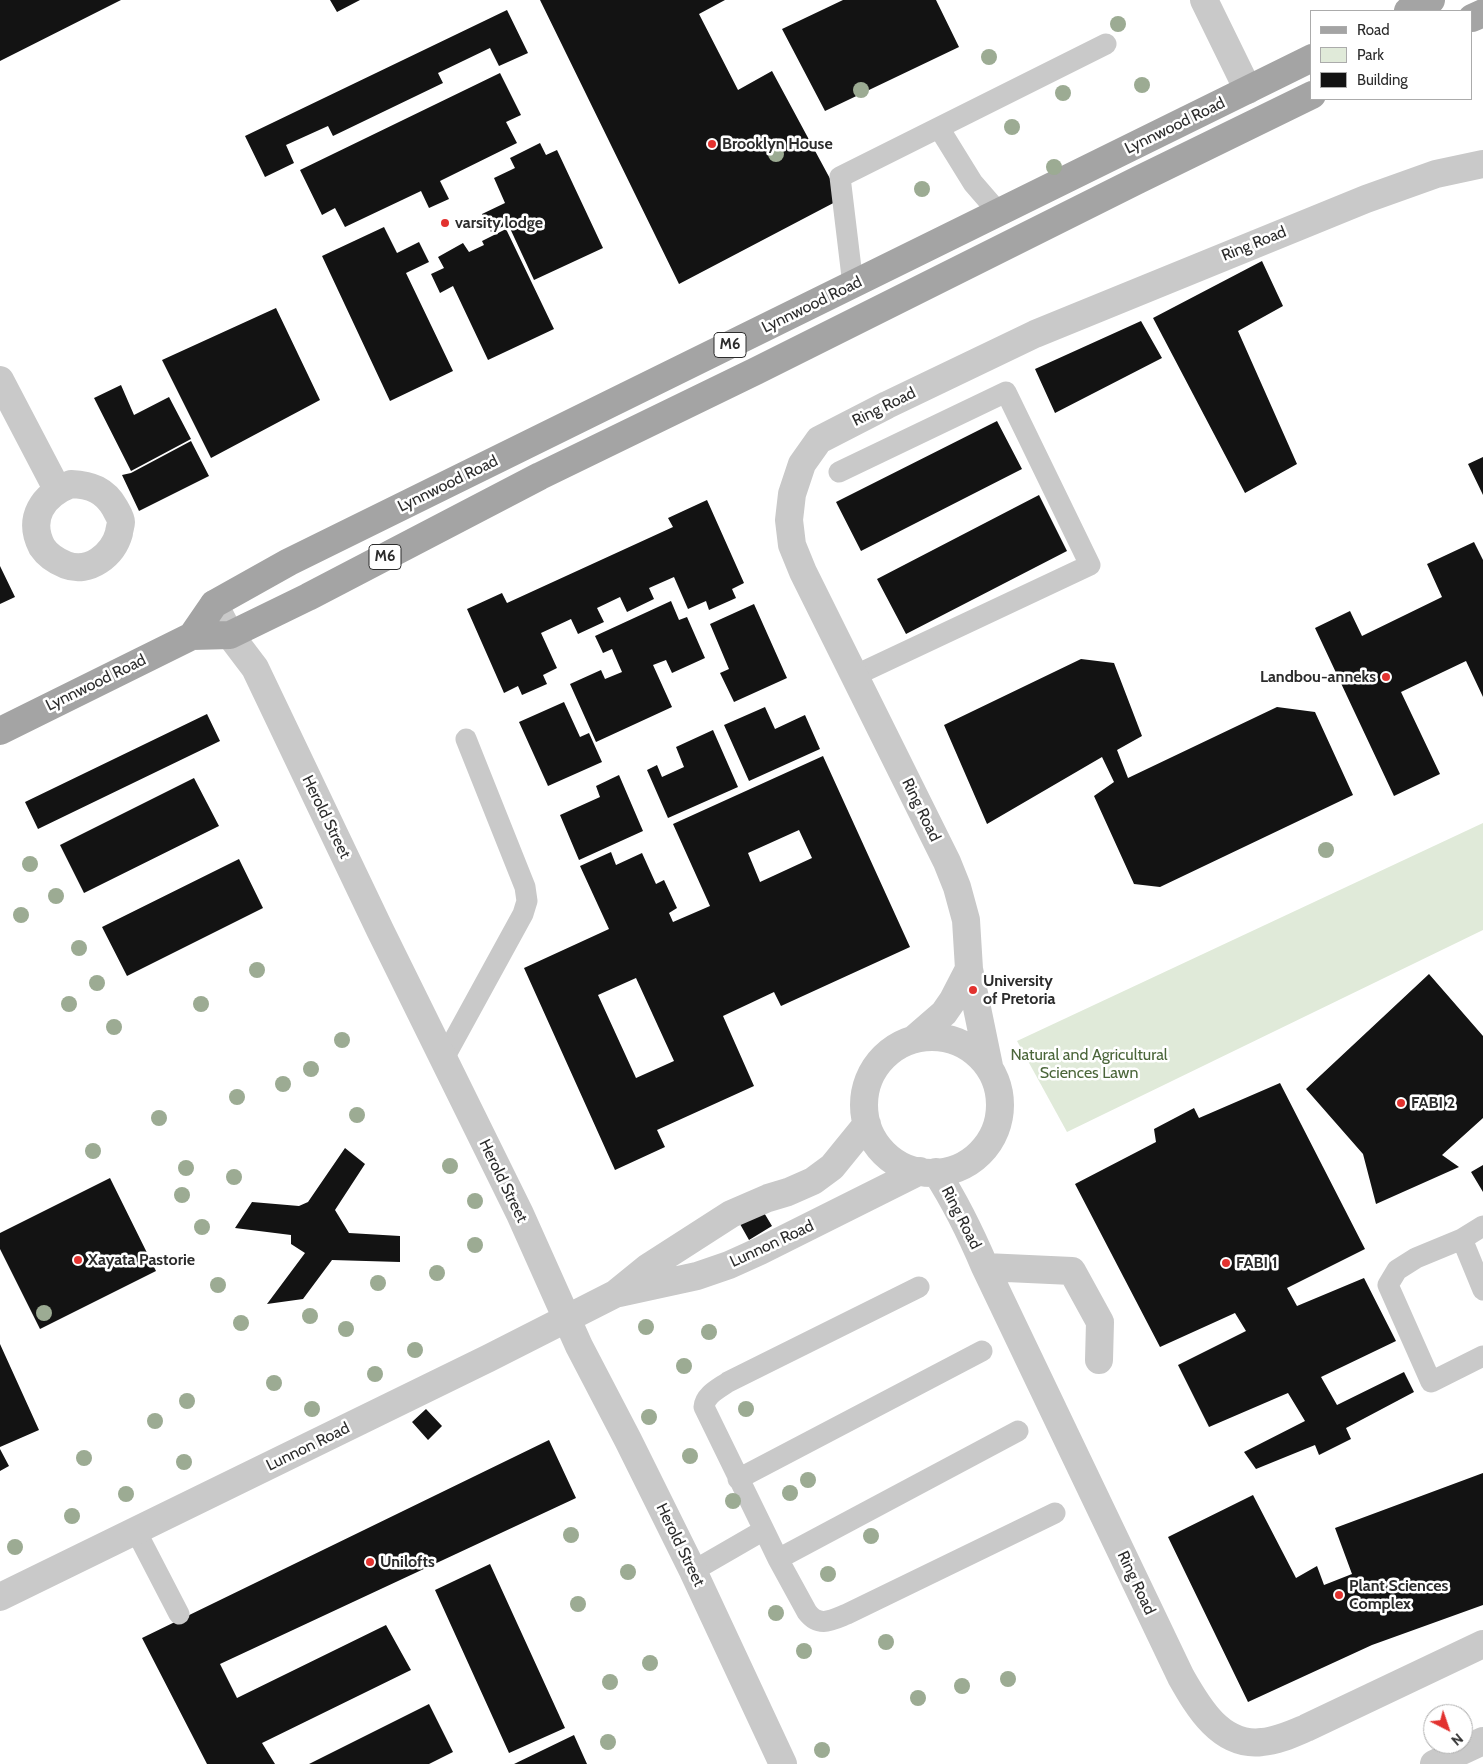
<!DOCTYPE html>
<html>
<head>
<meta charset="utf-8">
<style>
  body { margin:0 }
  #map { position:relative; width:1483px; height:1764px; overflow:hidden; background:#fff; font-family:Cabin,sans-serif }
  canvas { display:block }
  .legend { position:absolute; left:1310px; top:10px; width:162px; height:90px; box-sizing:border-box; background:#fff; border:1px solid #ababab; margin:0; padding:6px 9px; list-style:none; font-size:15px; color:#2c2c2c }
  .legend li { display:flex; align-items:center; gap:10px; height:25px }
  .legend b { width:25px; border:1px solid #ababab }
  .north { position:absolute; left:1423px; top:1704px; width:50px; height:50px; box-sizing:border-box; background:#fff; border:1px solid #ababab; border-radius:50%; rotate:139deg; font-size:14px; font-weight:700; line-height:20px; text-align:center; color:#2c2c2c }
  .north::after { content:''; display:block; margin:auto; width:18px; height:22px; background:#e2322f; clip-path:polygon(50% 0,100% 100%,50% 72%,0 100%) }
</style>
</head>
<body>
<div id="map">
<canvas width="1483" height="1764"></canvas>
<ul class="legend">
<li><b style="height:6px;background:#a4a4a4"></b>Road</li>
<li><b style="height:14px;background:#e0ead9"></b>Park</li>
<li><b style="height:14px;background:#131313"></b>Building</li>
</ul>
<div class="north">N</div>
</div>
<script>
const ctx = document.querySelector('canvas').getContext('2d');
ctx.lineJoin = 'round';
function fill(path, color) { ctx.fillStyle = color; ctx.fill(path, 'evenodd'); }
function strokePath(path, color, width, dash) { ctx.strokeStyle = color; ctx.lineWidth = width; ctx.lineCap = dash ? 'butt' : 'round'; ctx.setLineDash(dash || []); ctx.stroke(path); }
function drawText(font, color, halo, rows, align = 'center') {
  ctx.font = font + ' Cabin,sans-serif'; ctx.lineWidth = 5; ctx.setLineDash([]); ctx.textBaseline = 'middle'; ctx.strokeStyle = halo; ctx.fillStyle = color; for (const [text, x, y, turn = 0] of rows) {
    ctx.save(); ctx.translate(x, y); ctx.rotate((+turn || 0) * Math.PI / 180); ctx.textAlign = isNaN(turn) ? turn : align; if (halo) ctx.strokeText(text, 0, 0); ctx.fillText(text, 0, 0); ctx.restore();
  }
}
fill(new Path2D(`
  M1483,823V930L1067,1132L1017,1041Z`), '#e0ead9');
fill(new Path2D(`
  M0,0H121L0,61Z
  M330,0H360L337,12Z
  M540,0H725L699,14L738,90L772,71L841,199L679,284Z
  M843,0H936L959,47L825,111L782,29Z
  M507,10L528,53L499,66L490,48L438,73L443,83L333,136L328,126L286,145L294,163L265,177L245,136Z
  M500,73L521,115L506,122L517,143L440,181L449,199L429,208L421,191L345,227L335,208L322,215L300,170Z
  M540,143L546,155L557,150L603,248L534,280L508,224L491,232L482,214L505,203L494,178L515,168L510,158Z
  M384,227L397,253L419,242L429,262L406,273L453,371L390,401L322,256Z
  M506,229L554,329L488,360L453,286L440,293L431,274L444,268L438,257L463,243L469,252L484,245L482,241Z
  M1262,261L1283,306L1238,331L1297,464L1245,493L1153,318Z
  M276,308L320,400L211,458L162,360Z
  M1141,321L1162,358L1055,413L1035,369Z
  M121,385L134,415L169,397L191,439L131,471L94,398Z
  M997,421L1022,469L861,551L836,502Z
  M191,441L209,476L139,511L122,475L131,473Z
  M1483,457V495L1468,464Z
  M1039,495L1067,551L906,634L877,579Z
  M707,500L744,583L732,589L736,598L709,610L706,601L688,609L674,577L649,588L654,599L627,612L620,597L597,608L604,622L578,634L571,619L541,633L557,668L543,675L547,684L522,695L518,686L504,693L467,609L502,593L507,603L673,527L668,518Z
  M1474,542L1483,560V697L1466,661L1401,692L1440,774L1394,796L1315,628L1350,611L1362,636L1442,597L1427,564Z
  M0,566L15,597L0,604Z
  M671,601L679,620L687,617L705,658L672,673L666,660L653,665L672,707L596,742L570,684L601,670L605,679L622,672L612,649L603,653L595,636Z
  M754,604L787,678L734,702L720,673L729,669L710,624Z
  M1081,659L1114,663L1142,736L1117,750L1128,778L1277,707L1315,712L1353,795L1160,887L1134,884L1094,796L1114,782L1102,757L987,824L944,725Z
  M564,702L580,737L589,733L602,762L548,786L519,722Z
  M765,707L775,729L805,715L820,749L749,781L724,725Z
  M207,714L220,741L38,829L25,802Z
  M713,730L738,787L668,818L647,770L657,765L662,777L684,767L676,747Z
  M823,756L910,947L781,1006L774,992L723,1016L754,1086L657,1130L665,1147L615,1170L524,968L609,929L580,866L611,852L616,865L642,853L656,884L664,880L677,908L669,913L673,922L710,906L673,824ZM799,830L812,858L760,882L748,853ZM636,978L674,1061L636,1078L598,995Z
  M619,775L643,831L579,860L560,815L600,797L596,786Z
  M194,778L219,826L84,893L60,845Z
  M239,859L263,908L127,976L102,927Z
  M1429,974L1483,1036V1118L1442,1155L1459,1167L1376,1204L1363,1154L1306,1089Z
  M1280,1083L1365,1249L1287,1288L1297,1306L1364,1278L1396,1341L1321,1377L1337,1405L1404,1372L1414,1392L1346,1428L1351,1439L1319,1455L1315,1445L1256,1469L1244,1452L1305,1421L1288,1393L1209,1427L1178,1365L1246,1331L1235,1313L1160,1347L1075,1184L1156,1142L1154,1129L1194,1108L1199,1118Z
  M345,1148L365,1164L335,1210L349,1233L400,1236V1262L332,1260L303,1299L267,1304L305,1253L291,1244V1235L235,1228L252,1202L299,1206L308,1202Z
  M1483,1165V1192L1471,1172Z
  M110,1178L156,1271L40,1329L0,1249V1233Z
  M763,1211L772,1226L749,1240L740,1224Z
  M0,1344L39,1430L0,1447Z
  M426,1409L442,1426L428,1440L412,1422Z
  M549,1440L576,1498L220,1664L237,1698L386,1625L411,1670L262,1743L275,1764H207L142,1638Z
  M0,1449L9,1466L0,1471Z
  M1483,1473V1605L1372,1645L1248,1702L1168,1537L1253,1495L1296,1578L1317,1566L1324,1585L1352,1574L1335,1528Z
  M490,1564L565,1728L509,1753L435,1590Z
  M429,1704L453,1752L429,1764H309Z
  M574,1735L587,1764H514Z`), '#131313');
strokePath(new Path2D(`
  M939,128L973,183L999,213
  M853,285L840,177L1106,44
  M839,472L1006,392L1090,565L854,676
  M443,1060L523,914L527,901L525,887L466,739
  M1483,1226L1462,1239L1483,1290
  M1462,1239L1416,1258L1397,1270L1388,1285L1431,1382L1483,1356
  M738,1479L982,1351
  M764,1530L778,1559L807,1612C819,1628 832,1620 847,1614L1055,1513
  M136,1531L179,1614
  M778,1559L1018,1431
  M693,1571L764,1530L704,1407C705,1395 718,1389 728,1382L919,1287`), '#c9c9c9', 21);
strokePath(new Path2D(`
  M1204,0L1248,90
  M0,380L57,489
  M71,484C91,485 105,490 115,508C117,512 121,518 121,522C121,525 119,530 119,533C113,555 89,574 66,565C56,561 48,556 42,547C27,518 43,495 71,484Z
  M214,604L230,635L255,668L380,930L520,1214L579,1346L628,1440L693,1571L783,1764
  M864 1105a68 68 0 1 1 136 0a68 68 0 1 1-136 0Z
  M914,1039L944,1013L953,1000L969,969
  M989,1066L969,969L966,920L957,887L947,862L803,572L792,545L789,520L792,494L802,464L819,440L887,405L1035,334L1366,199L1436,174L1483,164
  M936,1172C956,1203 971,1234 985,1267L1181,1677C1198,1707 1221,1747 1262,1742C1277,1741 1292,1734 1306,1728L1483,1644
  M985,1267L1072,1271L1100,1322L1099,1360
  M619,1293L697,1276L729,1265L760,1251L920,1171
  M0,1597L489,1358L615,1294L647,1268L731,1214L768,1198L788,1192L813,1181L832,1167L867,1124
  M1434,1764L1483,1741`), '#c9c9c9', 28);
strokePath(new Path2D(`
  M1408,11L1431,0
  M1472,18L1483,13
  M192,636L214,604L289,562L1312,58
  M0,731L192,636L230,635L308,597L540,476L756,371L1138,180L1312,95`), '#a4a4a4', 28);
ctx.fillStyle = '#9cab93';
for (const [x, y] of [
  [1118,24],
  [989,57],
  [1142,85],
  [861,90],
  [1063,93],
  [1012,127],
  [776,154],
  [1054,167],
  [922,189],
  [1326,850],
  [30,864],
  [56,896],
  [21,915],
  [79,948],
  [257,970],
  [97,983],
  [69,1004],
  [201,1004],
  [114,1027],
  [342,1040],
  [311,1069],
  [283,1084],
  [237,1097],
  [357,1115],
  [159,1118],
  [93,1151],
  [450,1166],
  [186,1168],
  [234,1177],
  [182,1195],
  [475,1201],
  [202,1227],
  [475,1245],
  [437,1273],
  [378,1283],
  [218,1285],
  [44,1313],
  [310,1316],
  [241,1323],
  [646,1327],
  [346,1329],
  [709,1332],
  [415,1350],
  [684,1366],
  [375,1374],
  [274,1383],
  [187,1401],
  [312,1409],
  [746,1409],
  [649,1417],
  [155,1421],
  [690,1456],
  [84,1458],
  [184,1462],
  [808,1480],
  [790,1493],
  [126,1494],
  [733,1501],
  [72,1516],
  [571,1535],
  [871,1536],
  [15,1547],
  [628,1572],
  [828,1574],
  [578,1604],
  [776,1613],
  [886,1642],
  [804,1651],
  [650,1663],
  [1008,1679],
  [610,1682],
  [962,1686],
  [918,1698],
  [608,1742],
  [822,1750]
]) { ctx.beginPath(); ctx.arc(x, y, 8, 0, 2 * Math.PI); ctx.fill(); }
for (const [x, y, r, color] of [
  [712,144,5,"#e2322f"],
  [445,223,5,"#e2322f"],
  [1386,677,5,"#e2322f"],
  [973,990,5,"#e2322f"],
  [1401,1103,5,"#e2322f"],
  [78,1260,5,"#e2322f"],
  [1226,1263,5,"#e2322f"],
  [370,1562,5,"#e2322f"],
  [1339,1595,5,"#e2322f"]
]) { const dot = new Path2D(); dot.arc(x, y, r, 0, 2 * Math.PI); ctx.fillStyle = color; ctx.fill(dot); strokePath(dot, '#fff', 2); }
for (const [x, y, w] of [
  [730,345,32],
  [385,557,32]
]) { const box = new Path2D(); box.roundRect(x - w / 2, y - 12.5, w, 25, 4); ctx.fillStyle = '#fff'; ctx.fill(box); strokePath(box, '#2c2c2c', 1); }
drawText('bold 15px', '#2c2c2c', null, [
  ["M6",730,345],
  ["M6",385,557]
]);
drawText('16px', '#2c2c2c', '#fff', [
  ["Lynnwood Road",1175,126,-26],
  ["Ring Road",1254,244,-22],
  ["Lynnwood Road",812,305,-26],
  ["Ring Road",884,407,-26],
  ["Lynnwood Road",448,484,-26],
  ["Lynnwood Road",96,683,-26],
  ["Ring Road",921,810,64],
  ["Herold Street",326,817,64],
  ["Herold Street",503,1181,64],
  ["Ring Road",961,1218,63],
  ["Lunnon Road",772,1244,-25],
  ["Lunnon Road",308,1447,-26],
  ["Herold Street",680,1545,64],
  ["Ring Road",1136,1583,65]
]);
drawText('bold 16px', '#2c2c2c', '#fff', [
  ["Brooklyn House",722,144],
  ["varsity lodge",455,223],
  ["Landbou-anneks",1376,677,"right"],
  ["University",983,981],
  ["of Pretoria",983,999],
  ["FABI 2",1411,1103],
  ["Xayata Pastorie",88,1260],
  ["FABI 1",1236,1263],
  ["Unilofts",380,1562],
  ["Plant Sciences",1349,1586],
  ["Complex",1349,1604]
], 'left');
drawText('16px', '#4b663a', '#fff', [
  ["Natural and Agricultural",1089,1055],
  ["Sciences Lawn",1089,1073]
]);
</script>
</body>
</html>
